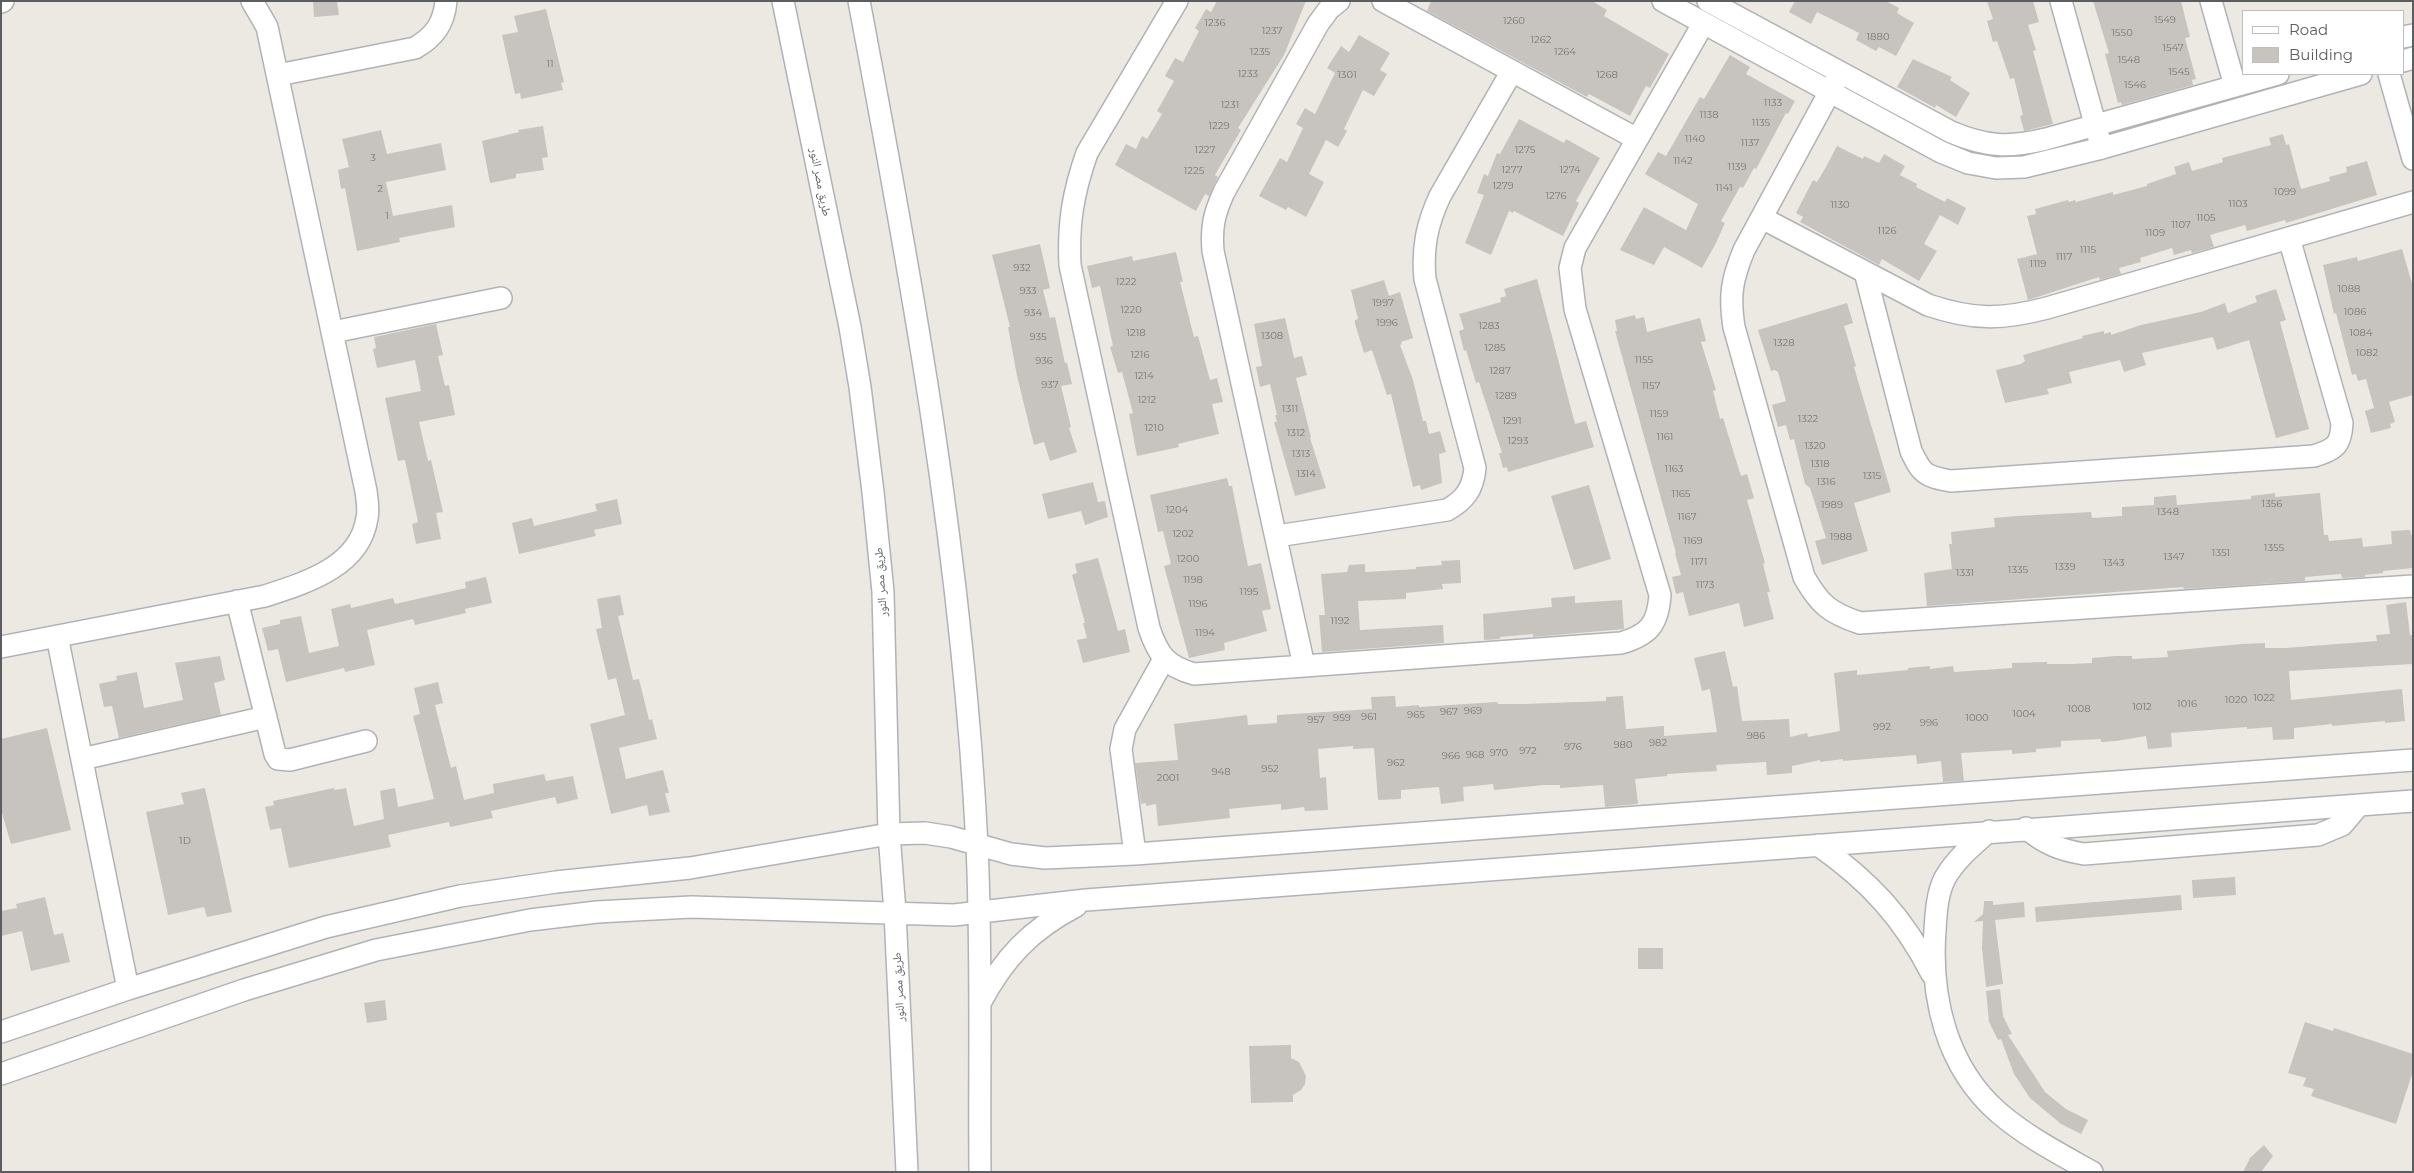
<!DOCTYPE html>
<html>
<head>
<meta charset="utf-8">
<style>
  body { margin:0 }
  #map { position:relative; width:2414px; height:1173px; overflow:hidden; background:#ece9e2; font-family:Montserrat,sans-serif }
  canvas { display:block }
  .frame { position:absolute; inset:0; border:2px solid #5b5e61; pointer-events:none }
  .legend { position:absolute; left:2242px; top:10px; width:162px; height:65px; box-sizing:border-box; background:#fff; border:1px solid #bdbfc0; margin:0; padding:6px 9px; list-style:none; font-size:15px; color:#5b5e61 }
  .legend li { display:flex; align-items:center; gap:10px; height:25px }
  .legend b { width:25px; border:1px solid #bdbfc0 }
</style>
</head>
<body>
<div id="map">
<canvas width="2414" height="1173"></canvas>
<div class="frame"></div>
<ul class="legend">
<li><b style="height:6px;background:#fff"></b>Road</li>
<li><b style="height:14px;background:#c7c4bf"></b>Building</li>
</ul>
</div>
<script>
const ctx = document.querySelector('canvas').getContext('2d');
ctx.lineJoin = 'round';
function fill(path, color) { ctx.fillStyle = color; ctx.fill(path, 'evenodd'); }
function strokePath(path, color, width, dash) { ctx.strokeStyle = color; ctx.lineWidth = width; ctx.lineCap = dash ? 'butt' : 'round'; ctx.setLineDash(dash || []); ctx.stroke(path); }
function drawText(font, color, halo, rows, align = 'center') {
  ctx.font = font + ' Montserrat,"Noto Naskh Arabic",sans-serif'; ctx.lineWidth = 4.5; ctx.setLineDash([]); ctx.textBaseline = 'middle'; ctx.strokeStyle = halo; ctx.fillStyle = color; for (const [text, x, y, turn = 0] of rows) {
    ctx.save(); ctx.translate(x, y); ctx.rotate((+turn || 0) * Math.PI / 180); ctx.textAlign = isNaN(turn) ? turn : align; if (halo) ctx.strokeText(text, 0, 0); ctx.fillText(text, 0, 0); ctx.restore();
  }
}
fill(new Path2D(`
  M313,1H337L339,15L314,17Z
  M1217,1H1306L1284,55L1238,128L1241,130L1215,175L1218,177L1209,196L1205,194L1196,211L1115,165L1126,144L1136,149L1142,136L1147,139L1162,114L1157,111L1174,81L1165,76L1175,58L1183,62L1199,31L1195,28L1206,9L1211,12Z
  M1431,1H1592L1607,10L1604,16L1669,54L1650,88L1646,86L1630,116L1589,94L1587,97L1427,11Z
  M1795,1H1886L1899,8L1897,13L1914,23L1896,56L1879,47L1876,51L1856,40L1859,33L1817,12L1811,24L1789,12Z
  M1987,1H2033L2039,22L2028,25L2036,50L2033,51L2053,124L2024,131L2020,116L2023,115L2014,78L2010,79L1997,41L1993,42L1987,21L1993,19Z
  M2093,1H2181L2190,37L2185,38L2196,79L2192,80L2193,85L2122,105L2121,102L2118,103L2105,54L2109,53Z
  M546,9L564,82L561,83L563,90L521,99L520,93L515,94L502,35L518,32L514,16Z
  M1359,35L1390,53L1380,70L1387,74L1374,96L1363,90L1344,129L1347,131L1338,147L1326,140L1309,174L1324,182L1306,217L1288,207L1286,210L1259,196L1280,158L1287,162L1303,128L1296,124L1305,108L1315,114L1335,73L1327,68L1341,46L1349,52Z
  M1730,55L1750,67L1746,74L1795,101L1788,114L1786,113L1756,169L1754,168L1743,188L1740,187L1721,221L1725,223L1715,245L1702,268L1664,247L1654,265L1620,250L1644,207L1686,230L1698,204L1645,174L1658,152L1666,156L1700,97L1704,99Z
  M1913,59L1952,77L1950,80L1970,93L1956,117L1936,105L1935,108L1897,87Z
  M1519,119L1564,143L1566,139L1600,158L1576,201L1579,203L1563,236L1514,211L1513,213L1509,211L1491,255L1465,243L1484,195L1477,193L1484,174L1488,176L1497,153L1500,154Z
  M543,126L548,157L542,158L544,170L516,174V178L490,183L482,141L519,132L518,130Z
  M381,130L387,154L441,143L446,170L386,182L393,216L452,205L455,227L399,238L400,242L357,251L345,188L341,189L338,170L349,167L342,139Z
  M2283,134L2286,145L2289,144L2301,189L2330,181L2329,177L2347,172L2346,167L2367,161L2377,195L2286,223L2285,220L2247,231L2245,225L2210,235L2214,247L2192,253L2191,250L2174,255L2172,248L2140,258L2141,262L2119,268L2121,274L2100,280L2099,277L2028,300L2017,259L2037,254L2027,216L2036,214L2035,209L2068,200L2069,202L2075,200L2076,202L2113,192V195L2147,186V184L2176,174L2174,167L2189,162L2192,171L2223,162L2222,158L2271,145L2269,138Z
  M1837,146L1863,159L1864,156L1879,163L1884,154L1905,166L1900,175L1917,184L1916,187L1945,202L1947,198L1966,208L1958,225L1940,215L1924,244L1937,251L1919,281L1882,259L1879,265L1800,222L1803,217L1796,213L1813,180L1817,182L1826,167Z
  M1040,244L1050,288L1043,290L1050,318L1055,317L1065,363H1067L1072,384L1061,386L1071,427L1069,428L1077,452L1050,461L1044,442L1034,445L1017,376L1008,327H1010L992,255Z
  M2402,249L2413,287V395L2389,402L2395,422L2390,424L2391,428L2371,433L2365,411L2374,408L2366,379L2358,381L2356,374L2352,375L2336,313L2334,314L2323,265L2357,257L2358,261Z
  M1176,252L1183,282H1180L1194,337L1198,336L1210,380L1217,378L1223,402L1212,404L1219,434L1178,444L1179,447L1137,456L1129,414L1133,413L1122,372L1118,373L1110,347L1113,346L1100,286L1092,288L1087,266L1132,256L1133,261Z
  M1537,279L1575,424L1586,421L1594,447L1508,472L1507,467L1503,468L1499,453H1502L1479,382L1476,383L1466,350L1464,351L1459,331L1464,329L1459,314L1501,302L1500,298L1506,296L1504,289Z
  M1384,280L1389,296L1400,292L1413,338L1401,342L1402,344L1400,345L1413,380L1423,421H1426L1429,434L1440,431L1446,452L1439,454L1442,483L1421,490L1420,485L1413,487L1391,394L1387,395L1372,350L1364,353L1355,324V320L1358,319L1351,290Z
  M2276,289L2286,320L2280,322L2309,429L2276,438L2249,340L2217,350L2213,337L2142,353L2146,365L2124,372L2120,360L2069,372L2072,383L2047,389L2049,394L2005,403L1996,370L2021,364L2025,361L2023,355L2083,338L2082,336L2104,331V334L2111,332V335L2141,325L2201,312L2225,303L2228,313L2257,302L2255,296Z
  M1847,303L1853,323L1844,326L1856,366L1854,367L1856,374L1891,492L1854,503L1868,551L1822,565L1815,541L1826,538L1810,488L1805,484L1794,439L1790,440L1786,425L1778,427L1772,405L1786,401L1778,372L1775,370L1771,371L1758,330Z
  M1635,315L1636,319L1644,317L1647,332L1700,318L1706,341L1701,342L1716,390L1713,391L1720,419L1723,418L1741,476L1747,474L1754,498L1747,500L1765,563L1763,564L1770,592H1767L1774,619L1744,627L1739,603L1689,616L1683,592L1676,594L1672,577L1681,575L1675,553H1676L1615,331H1617L1615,320Z
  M1285,318L1294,358L1302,356L1307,375L1296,378L1311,437L1310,438L1326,488L1295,496L1274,422H1277L1275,415H1277L1270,384L1260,387L1256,367L1262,366L1254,324Z
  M436,324L443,355L438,356L445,386L449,385L455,415L419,422L428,461L431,460L443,512L436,513L441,539L416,544L412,524L418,522L405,460L398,461L385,398L421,391L415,360L377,368L373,349L376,348L374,337Z
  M1227,478L1229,486H1232L1248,566L1261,563L1271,609L1262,611L1267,631L1224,643L1225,650L1189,658L1164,566L1171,564L1163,531L1158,532L1150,495Z
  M1093,482L1098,502L1105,501L1108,517L1085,525L1081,511L1048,519L1042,494Z
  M1589,485L1611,559L1574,570L1551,496Z
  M2275,493V497L2320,493L2324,535H2328L2329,541L2362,538L2363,547L2392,544L2391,531L2410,530L2411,535H2413V568L2383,571V573L2365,575V577L2342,578L2341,574L2305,577V581L2184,589L2183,587L1927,606L1924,573L1952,569L1949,544H1952L1951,532L1995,527L1994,518L2017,516L2091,512L2092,518L2122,516V507L2154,505V497L2176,495L2177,505L2251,499V496Z
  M617,499L622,524L594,530L596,536L519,554L512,523L532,518L534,526L597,511L595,504Z
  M1098,558L1118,631L1125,629L1130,652L1083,663L1077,640L1087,638L1083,623H1085L1072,575L1077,573L1075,564Z
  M1460,560L1461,583L1442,584L1443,589L1406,593V599L1358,601L1360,630L1443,625L1444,643L1322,652L1319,615H1325L1321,574L1347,572L1349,565L1365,564V572L1416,569V567L1442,565L1441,561Z
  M486,577L492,603L465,609L466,613L415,625L413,619L367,630L375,665L345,672L344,668L286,682L278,649L268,651L262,628L280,624V620L301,616L309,653L339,646L331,609L350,604L351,608L393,598L395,604L466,588L465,582Z
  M620,595L624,615L618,616L633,680L639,679L649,720L652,719L657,739L619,748L626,779L663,770L669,793H665L670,812L649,816L647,805L611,814L590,724L625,715L616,678L608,680L596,629L602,628L597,599Z
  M1575,596V603L1622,600L1624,629L1533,637V634L1500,637V639L1484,640L1483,614L1552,607L1551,598Z
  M2406,602L2410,635H2413V664L2289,671L2291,700L2402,689L2405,721L2385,723V721L2332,726V724L2294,728V739L2273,740L2272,727L2247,729V727L2171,733L2172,747L2148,749L2146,736L2116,741L2101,742V739L2061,741V747L2036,749V752L2012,754V750L1961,753L1964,781L1943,782L1941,761L1917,764L1916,755L1843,761V759L1820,762V760L1792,766V773L1767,775L1766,762L1716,765L1717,771L1667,774V776L1635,779L1638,804L1605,807L1603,785L1560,788V785H1544L1494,790L1493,784L1463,787L1464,801L1441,804L1439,787L1401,790V799L1378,800L1374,748L1353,749V746L1318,749L1320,778L1326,777L1328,810L1305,811L1304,807L1281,810V804L1258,806L1229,809L1230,818L1158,826L1156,804L1146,806V803L1141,804L1135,763L1178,760L1174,724L1247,715L1248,725L1277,723V715L1372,709L1371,697L1395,696L1396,707L1419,705V707L1497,702L1498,704H1524L1606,701V697L1623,696L1626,729L1664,726V736L1717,732L1710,689L1702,691L1694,658L1725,651L1733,687L1737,686L1742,721L1789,719L1790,737L1807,733L1808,737L1840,731L1834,673L1857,670V675L1908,670V668L1930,666V669L1953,666L1954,672L2012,668V663L2047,662V664H2070L2092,663V658L2115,656H2132V659L2168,657L2167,651L2242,644L2265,643V648H2285L2377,641L2376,635L2390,634L2386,605Z
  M220,656L225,680L214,683L221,715L119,738L112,706L104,707L99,684L117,680L116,676L137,672L144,708L183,700L175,663Z
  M438,682L443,703L435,705L451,768L456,766L464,800L494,793L493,784L544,774L546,781L573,776L578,799L557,804L555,797L491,811L493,818L450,827L449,822L388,835L391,847L289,868L281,828L270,830L265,807L274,805L273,801L334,788L335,790L346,788L354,826L384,819L380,791L395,788L398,807L434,799L413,716L420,714L414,688Z
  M47,728L71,830L11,844L1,810V739Z
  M205,788L232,912L207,917L204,907L168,915L146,812L184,804L181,793Z
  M2235,877L2236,895L2193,898L2192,880Z
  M2181,895L2182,910L2036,922L2035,907Z
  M45,897L54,935L63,933L70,962L31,971L22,931L1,936V911L17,908L16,904Z
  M1984,901H1993V905L2024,902L2025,917L1995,920L2003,984L1986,987L1982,948L1983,921L1974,922L1983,914Z
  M1638,948H1663V969H1638Z
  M2000,989L2003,1016L2012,1034L2008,1035L2045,1092L2066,1109L2088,1120L2081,1134L2061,1124L2030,1098L2014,1074L2001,1039L1998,1040L1989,1022L1986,991Z
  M385,1000L387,1020L367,1023L364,1003Z
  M2305,1022L2333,1031L2334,1028L2413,1054V1071L2396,1124L2311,1096L2314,1089L2303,1086L2306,1078L2288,1073Z
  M1291,1045V1058L1299,1062L1306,1076L1305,1084L1301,1090L1293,1095V1102L1251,1103L1249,1046Z
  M2264,1145L2273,1156L2261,1172H2243L2250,1158Z`), '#c7c4bf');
const minor = new Path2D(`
  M783,1L850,327L860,387L873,492L883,592L889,834L895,912L907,1172
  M859,1C912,281 963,561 977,846C982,954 979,1063 980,1172
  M1177,1L1087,153C1073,193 1068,223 1070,265L1149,628C1158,655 1166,666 1194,674L1621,643C1649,635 1658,624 1660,595L1575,309L1570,268L1575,248L1703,24
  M1383,1L1637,139
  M1663,1L1941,152L1968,163L1996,168L2024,167L2102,148L2361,74
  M1708,1L1951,132C1987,147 2009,148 2046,139L2278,74
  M2061,1L2099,138
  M2211,1L2235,86
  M1,2L3,1
  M2403,37L2413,35
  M2403,61L2413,58
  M1840,73L1744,250C1732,279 1729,295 1734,327L1804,577C1820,605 1830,613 1860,623L2413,586
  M2389,74L2413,159
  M278,75L415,48C434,37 444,24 446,1
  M1762,218L1928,305C1972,320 2002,320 2047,308L2413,202
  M1865,272L1911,451C1922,474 1924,476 1951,481L2314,456C2335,449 2341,446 2342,423L2289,238
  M333,332L501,298
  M1277,536L1447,510C1465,500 1473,489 1475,468L1425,279C1422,248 1427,224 1440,196L1512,71
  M237,601L275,754L278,759L290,760L366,741
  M57,636L128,989
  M1,647L265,596C305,583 360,567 367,518C369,510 367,499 366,491L267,27L252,1
  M1304,666L1213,251C1211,227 1214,214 1224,192L1318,24L1329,9L1339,1
  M82,759L266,717
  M2026,828C2045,844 2060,850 2084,854L2318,835L2342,825L2359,805
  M1989,831C1973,845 1956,859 1945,878C1937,893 1936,914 1935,930C1930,997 1946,1067 1999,1113C2027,1137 2060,1154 2092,1172
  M1818,845C1869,881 1903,917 1932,974
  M1135,854L1121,749L1125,729L1164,659
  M980,1003C1004,958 1030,930 1076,906
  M1,1032L128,989L326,927L460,896L556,882L690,868L889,834L925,833L951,837L1011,854L1045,858L1135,854L2413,760
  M1,1074L244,990L376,950L530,920L597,912L691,907L954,915L1086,900L2413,801`);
strokePath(minor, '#b0b3b6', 24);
strokePath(minor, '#fff', 21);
drawText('10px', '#767878', null, [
  ["1549",2165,20],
  ["1260",1514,21],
  ["1236",1215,23],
  ["1237",1272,31],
  ["1550",2122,33],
  ["1880",1878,37],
  ["1262",1541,40],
  ["1547",2173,48],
  ["1235",1260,52],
  ["1264",1565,52],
  ["1548",2129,60],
  ["11",550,64],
  ["1545",2179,72],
  ["1233",1248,74],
  ["1301",1347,75],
  ["1268",1607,75],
  ["1546",2135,85],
  ["1133",1773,103],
  ["1231",1230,105],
  ["1138",1709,115],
  ["1135",1761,123],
  ["1229",1219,126],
  ["1140",1695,139],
  ["1137",1750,143],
  ["1227",1205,150],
  ["1275",1525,150],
  ["3",373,158],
  ["1142",1683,161],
  ["1139",1737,167],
  ["1277",1512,170],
  ["1274",1570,170],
  ["1225",1194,171],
  ["1279",1503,186],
  ["1141",1724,188],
  ["2",380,189],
  ["1099",2285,192],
  ["1276",1556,196],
  ["1103",2238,204],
  ["1130",1840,205],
  ["1",387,216],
  ["1105",2206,218],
  ["1107",2181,225],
  ["1126",1887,231],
  ["1109",2155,233],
  ["1115",2088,250],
  ["1117",2064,257],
  ["1119",2038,264],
  ["932",1022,268],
  ["1222",1126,282],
  ["1088",2349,289],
  ["933",1028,291],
  ["1997",1383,303],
  ["1220",1131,310],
  ["1086",2355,312],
  ["934",1033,313],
  ["1996",1387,323],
  ["1283",1489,326],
  ["1218",1136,333],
  ["1084",2361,333],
  ["1308",1272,336],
  ["935",1038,337],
  ["1328",1784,343],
  ["1285",1495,348],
  ["1082",2367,353],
  ["1216",1140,355],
  ["1155",1644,360],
  ["936",1044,361],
  ["1287",1500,371],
  ["1214",1144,376],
  ["937",1050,385],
  ["1157",1651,386],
  ["1289",1506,396],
  ["1212",1147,400],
  ["1311",1290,409],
  ["1159",1659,414],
  ["1322",1808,419],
  ["1291",1512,421],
  ["1210",1154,428],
  ["1312",1296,433],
  ["1161",1665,437],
  ["1293",1518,441],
  ["1320",1815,446],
  ["1313",1301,454],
  ["1318",1820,464],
  ["1163",1674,469],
  ["1314",1306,474],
  ["1315",1872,476],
  ["1316",1826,482],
  ["1165",1681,494],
  ["1356",2272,504],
  ["1989",1832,505],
  ["1204",1177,510],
  ["1348",2168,512],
  ["1167",1687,517],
  ["1202",1183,534],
  ["1988",1841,537],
  ["1169",1693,541],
  ["1355",2274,548],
  ["1351",2221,553],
  ["1347",2174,557],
  ["1200",1188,559],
  ["1171",1699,562],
  ["1343",2114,563],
  ["1339",2065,567],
  ["1335",2018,570],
  ["1331",1965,573],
  ["1198",1193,580],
  ["1173",1705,585],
  ["1195",1249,592],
  ["1196",1198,604],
  ["1192",1340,621],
  ["1194",1205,633],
  ["1022",2264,698],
  ["1020",2236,700],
  ["1016",2187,704],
  ["1012",2142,707],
  ["1008",2079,709],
  ["969",1473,711],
  ["967",1449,712],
  ["1004",2024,714],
  ["965",1416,715],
  ["961",1369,717],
  ["959",1342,718],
  ["1000",1977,718],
  ["957",1316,720],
  ["996",1929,723],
  ["992",1882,727],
  ["986",1756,736],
  ["982",1658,743],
  ["980",1623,745],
  ["976",1573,747],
  ["972",1528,751],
  ["970",1499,753],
  ["968",1475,755],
  ["966",1451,756],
  ["962",1396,763],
  ["952",1270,769],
  ["948",1221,772],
  ["2001",1168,778],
  ["1D",185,841]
]);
drawText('12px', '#5b5e61', '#fff', [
  ["طريق مصر النور",820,182,79],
  ["طريق مصر النور",881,582,-94],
  ["طريق مصر النور",899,987,-93]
]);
</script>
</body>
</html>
